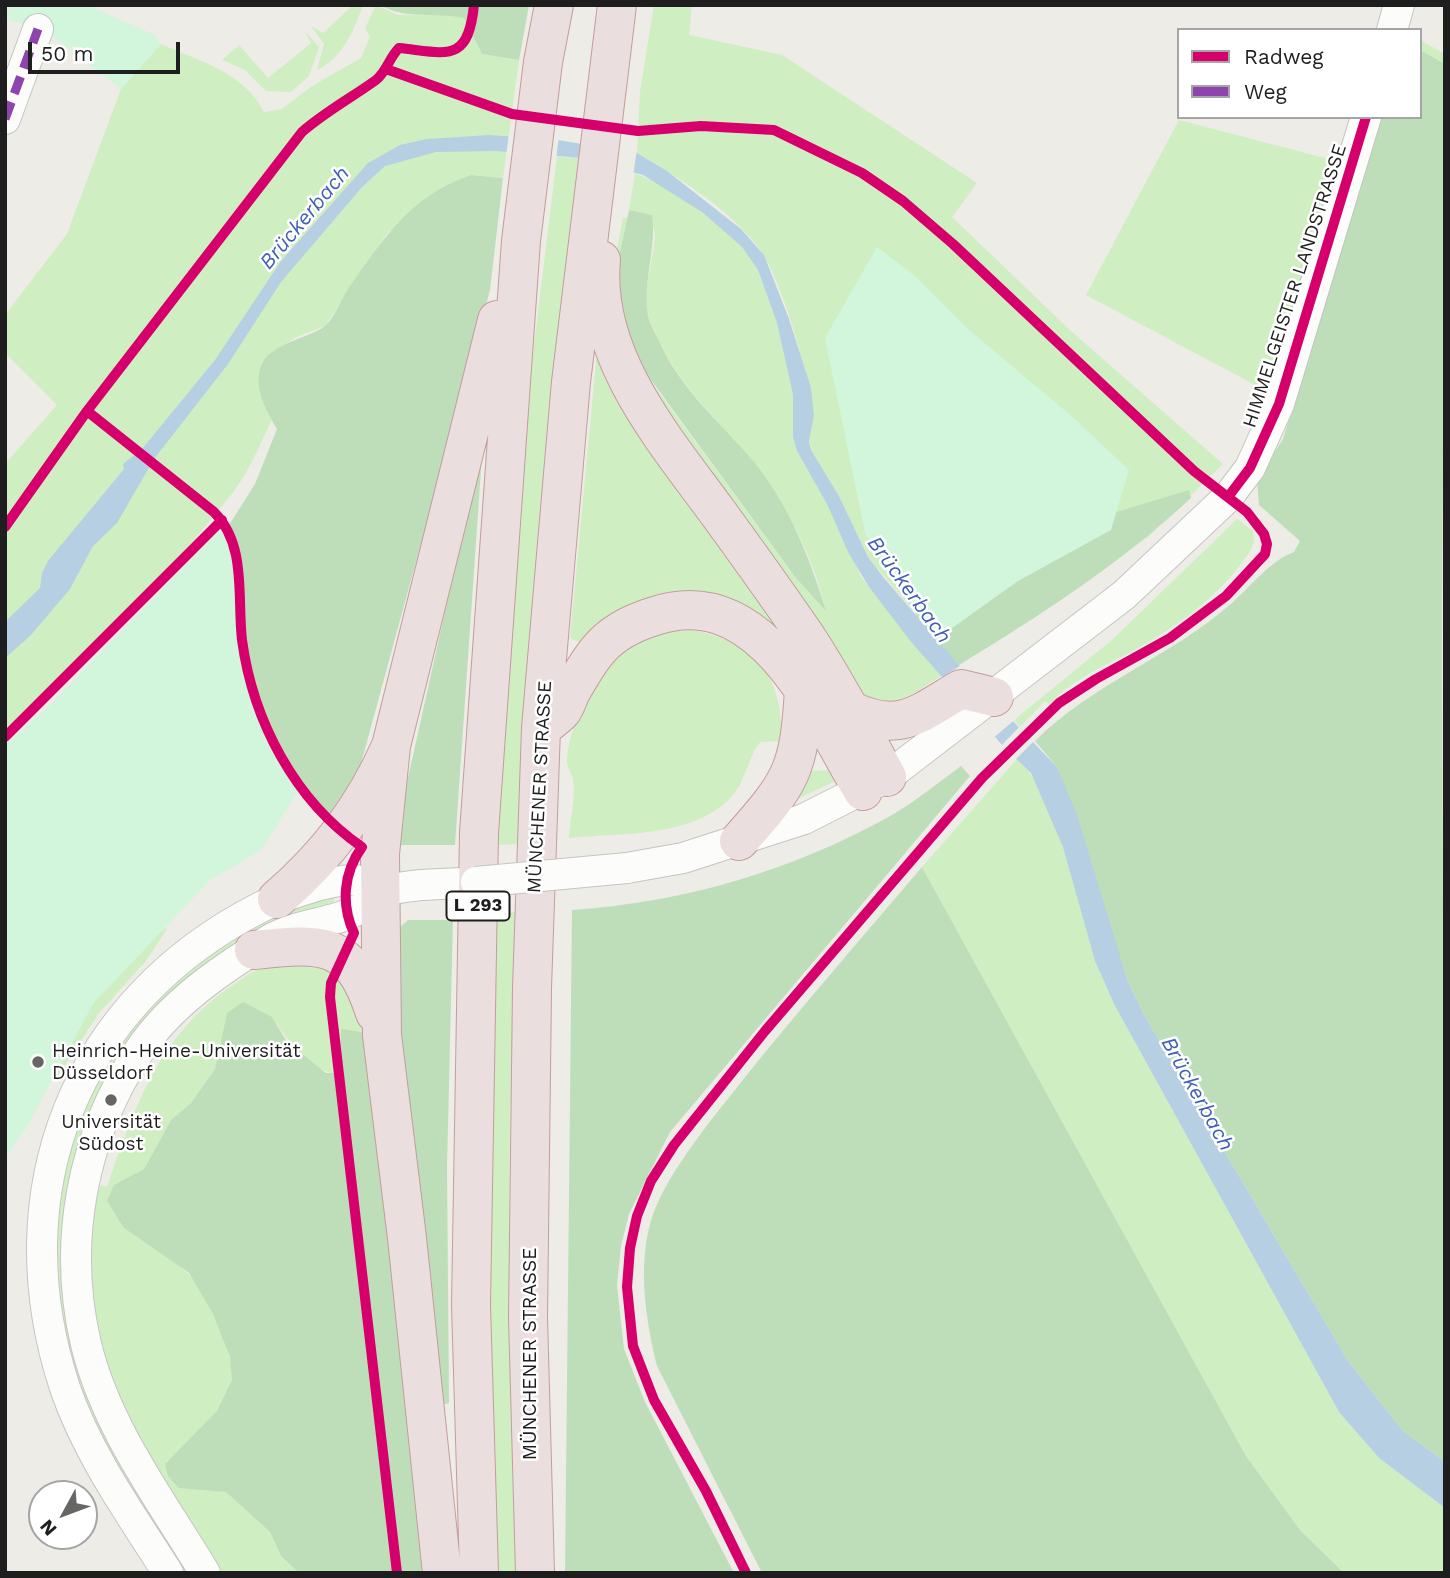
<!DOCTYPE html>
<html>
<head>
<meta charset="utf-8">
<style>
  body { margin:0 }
  #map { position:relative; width:1450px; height:1578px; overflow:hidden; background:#edece6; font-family:"Work Sans",sans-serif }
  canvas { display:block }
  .frame { position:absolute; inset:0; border:7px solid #1e1e1e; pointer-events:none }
  .legend { position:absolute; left:1177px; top:28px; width:245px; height:91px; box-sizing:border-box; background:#fff; border:2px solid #a5a5a5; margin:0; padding:9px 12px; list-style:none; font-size:21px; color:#1e1e1e }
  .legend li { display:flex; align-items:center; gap:14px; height:35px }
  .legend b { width:35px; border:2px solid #a5a5a5 }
  .north { position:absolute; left:28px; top:1480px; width:70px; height:70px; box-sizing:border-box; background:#fff; border:2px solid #a5a5a5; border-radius:50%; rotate:229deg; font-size:19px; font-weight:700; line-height:28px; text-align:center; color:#1e1e1e }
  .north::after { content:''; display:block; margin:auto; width:24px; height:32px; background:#666664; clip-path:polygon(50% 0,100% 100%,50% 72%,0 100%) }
  .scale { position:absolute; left:28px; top:42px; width:152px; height:32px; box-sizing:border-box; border:4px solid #1e1e1e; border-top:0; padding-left:9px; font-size:21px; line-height:24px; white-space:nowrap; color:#1e1e1e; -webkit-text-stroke:5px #fff; paint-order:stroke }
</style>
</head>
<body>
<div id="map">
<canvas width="1450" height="1578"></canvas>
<div class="frame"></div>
<ul class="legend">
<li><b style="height:9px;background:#d6006c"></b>Radweg</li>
<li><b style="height:9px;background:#8e44ad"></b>Weg</li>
</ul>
<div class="north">N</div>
<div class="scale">50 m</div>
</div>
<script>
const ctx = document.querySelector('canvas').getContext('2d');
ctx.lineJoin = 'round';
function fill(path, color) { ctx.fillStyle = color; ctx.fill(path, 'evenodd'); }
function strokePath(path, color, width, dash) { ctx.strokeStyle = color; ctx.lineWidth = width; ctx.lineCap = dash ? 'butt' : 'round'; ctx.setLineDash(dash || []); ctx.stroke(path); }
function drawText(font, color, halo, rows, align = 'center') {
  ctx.font = font + ' "Work Sans",sans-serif'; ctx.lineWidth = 5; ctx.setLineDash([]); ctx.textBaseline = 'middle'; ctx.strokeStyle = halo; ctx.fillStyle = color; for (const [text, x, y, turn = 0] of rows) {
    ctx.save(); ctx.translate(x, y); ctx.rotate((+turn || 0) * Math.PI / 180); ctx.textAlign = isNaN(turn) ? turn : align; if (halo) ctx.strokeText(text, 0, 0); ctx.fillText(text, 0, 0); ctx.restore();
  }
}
fill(new Path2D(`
  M353,5H363C354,30 342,59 317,70L324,44L311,26L323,33Z
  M376,5L398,15L443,14L464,18L482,54L519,60L503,178L471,175L387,233L325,326L294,338L282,348L269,415L272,420C260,443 250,470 234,491C167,577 86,658 5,731V464L57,405L5,353V315L67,234L121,89L161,44C199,61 244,72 264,112L282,109L312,86L361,58L370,37L365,28Z
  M654,5H692L689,35L782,55L977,183L952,217L1071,331L1223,464L1148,537L959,665L868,557L839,496L811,450C807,437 815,425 813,413C807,370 782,275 755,243C724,206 678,177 637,153L640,92Z
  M305,31L319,47L309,76L291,92L266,91L245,70L222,60L239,45L268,78L311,43Z
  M1420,40L1445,54V64L1420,50Z
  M1179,120L1340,162L1274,395L1086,295Z
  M557,157L581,158L519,844L493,845L529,386Z
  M635,173L670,189L702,212L742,247L758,270L777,323L793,395V437L797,451L828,506L862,578L941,676L903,700L889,701L884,712L856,691L789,589L636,375L617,324L613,288L614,265L623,218H627L616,271V294L628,339L655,387L796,578L825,609C816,562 784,499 753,462C713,414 673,381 650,321C639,294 654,263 655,236C655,230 652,222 651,215L629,210Z
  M597,351L783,626L775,631L752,614L585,645L570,638Z
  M1237,519L1253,531C1257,546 1248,554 1240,565C1216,597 1180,624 1145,644C1112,663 1076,676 1049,704L1045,701L1020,727L1014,720L1112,640Z
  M693,630C757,643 782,675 782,741L760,742C748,758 746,779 733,795C696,838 620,833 569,838C570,820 576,796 573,779C572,772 566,768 567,760C571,713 605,653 650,636C663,631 679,631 693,630Z
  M1018,758C1064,809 1074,895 1095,959C1100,974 1107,989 1114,1004L1339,1412L1379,1458L1445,1508V1573H1344L1300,1530L1246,1456L922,867Z
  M836,770L846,776L795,800L807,771Z
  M334,895V907L120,1062L71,1316L198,1573H180L127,1488L74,1387L51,1244L71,1134L110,1054L190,962L282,912Z
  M515,912L509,1169L510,1325L520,1573H494L485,1289L493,913Z
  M155,928L167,929L145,962L99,1013L55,1080L39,1078L16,1045Z
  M315,963L342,975L367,1033L341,1073C317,1079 283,1035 272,1017L227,1013L215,1069L191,1103L171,1120L144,1169L115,1185L124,1228C144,1242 167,1255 186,1272C204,1287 236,1356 232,1380C225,1413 188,1441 165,1464L204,1489L226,1492L270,1532L281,1556L299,1573H223C161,1473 85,1376 89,1253C90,1229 91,1208 101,1185L107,1187C135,1107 157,1038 230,987C241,980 254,969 267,966C282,963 300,964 315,963Z`), '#cfeec2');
fill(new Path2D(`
  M380,5H529L519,60L482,54L464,18C435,12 406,20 380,5Z
  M1420,50L1445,64L1442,637L1445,1462L1403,1431L1348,1361L1147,1020L1128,982L1057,767L1035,741C1093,683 1171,657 1232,603C1251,586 1271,560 1294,552L1300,541L1259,505L1257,479L1283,439L1381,117H1420Z
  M471,175L503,178L490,290L350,804L335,822C288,769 253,708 244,636C240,598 244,560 229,525L255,484L277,429C266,410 252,386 262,364C271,343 310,338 325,326C334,318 341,300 348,289C383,239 410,196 471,175Z
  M629,210L652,215C657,249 642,282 648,316C650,324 655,333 659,341C681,390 720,422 754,462C789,505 810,558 826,611L796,578L638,362L628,339L616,271Z
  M483,441L455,845H393Z
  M848,449L872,451L1107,515L1189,490L1191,498C1120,564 1041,615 959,665L921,623L865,534Z
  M961,766L970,776L670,1132L629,1214L621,1246L617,1285L624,1349L645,1402L734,1573H565L572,910C685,902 792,871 892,815C916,801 939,782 961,766Z
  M922,867L1246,1456L1300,1530L1344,1573H762L657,1366C646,1322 638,1269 650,1224C662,1179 709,1123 738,1086C797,1012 860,940 922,867Z
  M408,920H453L447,1166L449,1403L439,1406L389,954L396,931Z
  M243,1002L272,1017L287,1042L326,1073H341V1029L367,1033L431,1573H299L281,1556L270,1532L226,1492L179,1488L168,1476L165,1464L217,1411L232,1380L230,1357L213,1314L189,1273L124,1228L107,1201L114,1185L144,1169L171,1120L191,1103L215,1069L227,1013Z`), '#bedeb9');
fill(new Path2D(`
  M5,5H87L155,35L161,44L121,89L45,30L5,19Z
  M877,247L915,276L969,330L1075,419L1129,470L1111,530L1018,581L941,636L903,594L865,534L825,338Z
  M220,529L226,530L231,542L248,677L259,716L299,790L261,850L209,881L93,1004L27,1127L5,1157V745L51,704Z`), '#d2f6db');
fill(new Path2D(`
  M490,135L558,140L637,153L667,171L741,229L764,255L789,319L811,388L814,416L809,442L811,450L839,496L868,557L884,578L959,665L1057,767L1077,815L1128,982L1147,1020L1348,1361L1403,1431L1445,1462V1508L1379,1458L1339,1412L1114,1004L1095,961L1063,847L1031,773L1002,745L912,643L869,587L848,552L828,506L797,451L793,437V395L777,323L758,270L742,247L702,212L643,175L581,158L496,151L436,152L385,166L362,187L281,282L228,364L154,459L117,523L93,546L70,589L30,636L5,658V622L40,588L42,573L48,561L124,469L123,464L142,449L215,360L281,261L368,163L400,145L427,139Z`), '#b7cfe3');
fill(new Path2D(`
  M509,133L559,136L556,160L506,157Z
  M583,139L637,149L633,176L581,162Z
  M139,447L157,461L153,470L133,453Z
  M963,664L1017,718L992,739L939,679Z
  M1022,724L1037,738L1015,760L999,748Z`), '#edece6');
const minor = new Path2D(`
  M1392,30L1399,5
  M5,119L38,29
  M627,868L683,858L804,819L887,777L1124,595L1228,497L1250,468L1279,404L1366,117
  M168,1573C130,1513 88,1455 65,1388C0,1191 75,1001 261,907C285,895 336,876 362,881C368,882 374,888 380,892
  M205,1573C161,1500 106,1428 86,1344C62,1243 82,1137 139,1051C171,1003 223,968 271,939C299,923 334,924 361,908C368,904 373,895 381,892C410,883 446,885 476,882`);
const highway = new Path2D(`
  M601,260C592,355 663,438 716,510C746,551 776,593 805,635C835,680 861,730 887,777
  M850,710C900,734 918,714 961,689L994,697
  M541,728C548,723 556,718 562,711C566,706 568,698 571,692C579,678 589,660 600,648C614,632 635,622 655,616C764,580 820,720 863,791
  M391,746L380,854L382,1035L407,1238L442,1573
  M739,841C792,781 799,771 804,690
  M277,899C328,855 364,807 391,746L497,320
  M254,950C322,943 351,939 375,1013
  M479,1573L471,1305L479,833L521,241L543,62L554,5
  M535,1573L528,1317L532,988L541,728L571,382L617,5`);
strokePath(minor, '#c5c5c2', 32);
strokePath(highway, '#c59c9d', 40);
strokePath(minor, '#fcfcfb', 30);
strokePath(highway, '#eadfde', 38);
const minorBridge = new Path2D(`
  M476,882L627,868`);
strokePath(minorBridge, '#c5c5c2', 32, []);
strokePath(minorBridge, '#fcfcfb', 30);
strokePath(new Path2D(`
  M5,119L38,29`), '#8e44ad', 9, [18, 9]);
strokePath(new Path2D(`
  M386,69L512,114L638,131L701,126L774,130L862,173L903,201L953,244L1194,471L1247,512L1264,534L1267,544L1265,554L1226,596L1170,638L1096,679L1059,703L982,778L765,1031L674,1145L651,1181L637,1216L630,1248L627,1287L633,1346L654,1400L706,1491L746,1573
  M87,411L214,512C247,545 237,597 242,640C253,721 295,801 362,847C343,873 341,905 354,933L331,983L330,997L397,1573
  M1228,497L1250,468L1279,404L1366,117
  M5,527L87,411L302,132C325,112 351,98 376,80C387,71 389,58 399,48C447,53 468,64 474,5
  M5,737L222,520`), '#d6006c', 10);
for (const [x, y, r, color] of [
  [38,1062,7,"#666664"],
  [111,1100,7,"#666664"]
]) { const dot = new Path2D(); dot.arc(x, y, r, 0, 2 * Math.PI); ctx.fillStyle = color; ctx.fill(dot); strokePath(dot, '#fff', 2.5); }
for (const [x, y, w] of [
  [478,906,63]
]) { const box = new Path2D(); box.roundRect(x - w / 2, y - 14.5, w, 29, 5); ctx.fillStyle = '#fff'; ctx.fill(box); strokePath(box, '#1e1e1e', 2); }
drawText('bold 18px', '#1e1e1e', null, [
  ["L 293",478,906]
]);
drawText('19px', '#1e1e1e', '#fff', [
  ["HIMMELGEISTER LANDSTRASSE",1295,286,-72],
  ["MÜNCHENER STRASSE",540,787,-87],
  ["MÜNCHENER STRASSE",530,1354,-90]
]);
drawText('19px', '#1e1e1e', '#fff', [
  ["Heinrich-Heine-Universität",52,1051],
  ["Düsseldorf",52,1073],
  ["Universität",111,1122,"center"],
  ["Südost",111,1144,"center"]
], 'left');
drawText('italic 21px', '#425fb6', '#fff', [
  ["Brückerbach",305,218,-50],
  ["Brückerbach",909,590,54],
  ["Brückerbach",1197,1094,61]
]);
</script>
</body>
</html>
